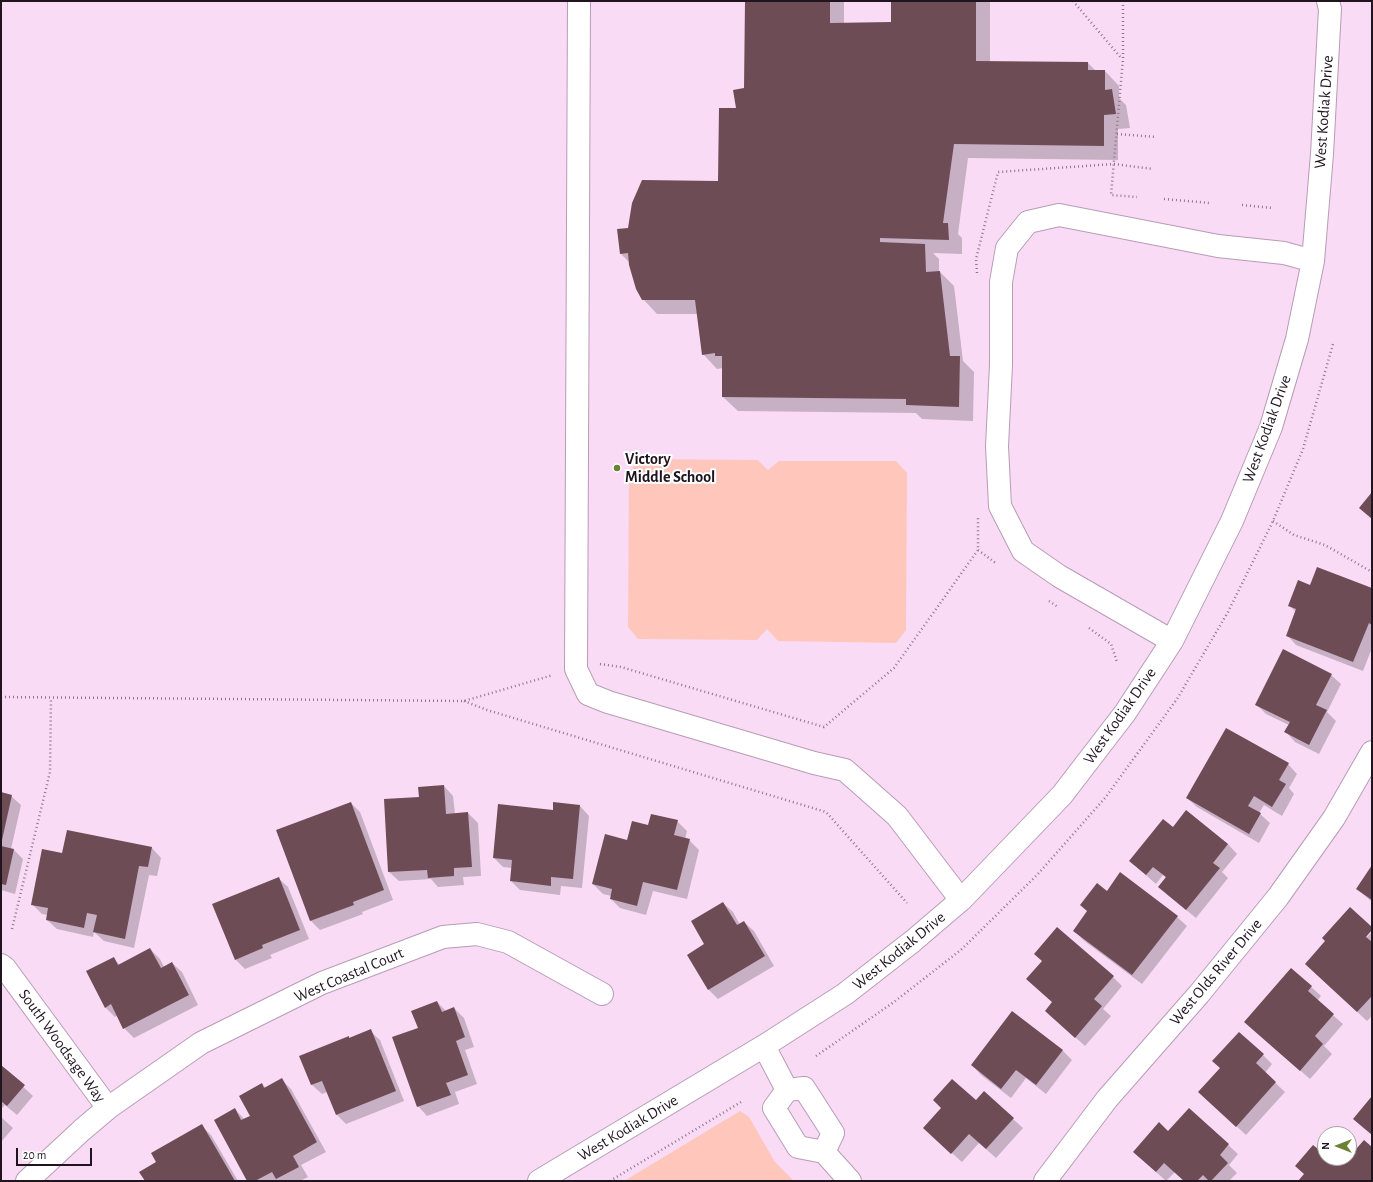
<!DOCTYPE html>
<html>
<head>
<meta charset="utf-8">
<style>
  body { margin:0 }
  #map { position:relative; width:1373px; height:1182px; overflow:hidden; background:#f9dbf6; font-family:"Alegreya Sans",sans-serif }
  canvas { display:block }
  .frame { position:absolute; inset:0; border:2px solid #20151f; pointer-events:none }
  .north { position:absolute; left:1317px; top:1126px; width:40px; height:40px; box-sizing:border-box; background:#fff; border:1px solid #a6a1a5; border-radius:50%; rotate:270deg; font-size:11px; font-weight:700; line-height:16px; text-align:center; color:#20151f }
  .north::after { content:''; display:block; margin:auto; width:14px; height:18px; background:#6b8234; clip-path:polygon(50% 0,100% 100%,50% 72%,0 100%) }
  .scale { position:absolute; left:16px; top:1148px; width:76px; height:18px; box-sizing:border-box; border:2px solid #20151f; border-top:0; padding-left:5px; font-size:12px; line-height:14px; white-space:nowrap; color:#20151f; -webkit-text-stroke:3px #fff; paint-order:stroke }
</style>
</head>
<body>
<div id="map">
<canvas width="1373" height="1182"></canvas>
<div class="frame"></div>
<div class="north">N</div>
<div class="scale">20 m</div>
</div>
<script>
const ctx = document.querySelector('canvas').getContext('2d');
ctx.lineJoin = 'round';
function fill(path, color) { ctx.fillStyle = color; ctx.fill(path, 'evenodd'); }
function strokePath(path, color, width, dash) { ctx.strokeStyle = color; ctx.lineWidth = width; ctx.lineCap = dash ? 'butt' : 'round'; ctx.setLineDash(dash || []); ctx.stroke(path); }
function drawText(font, color, halo, rows, align = 'center') {
  ctx.font = font + ' "Alegreya Sans",sans-serif'; ctx.lineWidth = 4; ctx.setLineDash([]); ctx.textBaseline = 'middle'; ctx.strokeStyle = halo; ctx.fillStyle = color; for (const [text, x, y, turn = 0] of rows) {
    ctx.save(); ctx.translate(x, y); ctx.rotate((+turn || 0) * Math.PI / 180); ctx.textAlign = isNaN(turn) ? turn : align; if (halo) ctx.strokeText(text, 0, 0); ctx.fillText(text, 0, 0); ctx.restore();
  }
}
fill(new Path2D(`
  M642,459L758,460L768,470L779,461H896L907,473L906,630L896,643L778,641L767,629L757,640L638,639L628,627L629,471Z
  M740,1111L749,1117L775,1162L794,1181H624Z`), '#ffc7bc');
fill(new Path2D(`
  M746,1H844V23H892V1H990V62L1088,63L1096,71H1105L1119,86V98L1126,105L1130,128L1118,129V160L968,158L958,234L962,238V254L933,253L939,259V271L954,286L963,361L974,372L973,421L922,419L916,413L738,411L723,397V368L717,369L703,354L698,314H657L643,299L630,263L621,254L628,229L719,182L737,109L745,89Z
  M1311,586L1372,589V648L1363,671L1296,645L1287,635L1296,612L1289,605Z
  M1331,675L1341,684L1327,712L1336,721L1319,754L1295,742L1286,732L1289,725L1266,714L1256,704Z
  M1288,764L1297,774L1289,788L1294,794L1282,816L1264,805L1259,813L1270,823L1259,843L1197,807L1187,798Z
  M444,786L453,796L455,814L468,813L478,823L481,876L463,877L464,885L438,887L431,879L399,881L389,872L420,798Z
  M1,793L11,796L21,805L11,849L14,850L23,859L15,894L1,890Z
  M351,803L360,812L393,900L362,912L363,914L320,930L311,921L277,830Z
  M580,806L589,816L582,888L561,886L560,895L520,890L511,881L512,868L503,867L494,858L554,811Z
  M1187,811L1228,844L1237,854L1222,872L1228,878L1196,918L1169,896L1159,886L1166,878L1163,875L1156,884L1130,861L1173,829Z
  M677,821L687,831L685,839L689,840L699,850L687,899L653,891L646,915L620,908L611,899L612,896L603,894L593,884L628,841L649,826Z
  M152,848L161,858L157,876L149,875L134,948L104,941L94,932L93,937L57,929L47,920L48,915L42,914L32,904L63,854Z
  M1372,867V902L1357,889Z
  M1121,874L1177,917L1187,926L1142,984L1083,940L1074,930L1088,912L1107,892Z
  M278,878L288,887L309,939L270,955L272,958L245,969L236,960Z
  M723,903L733,912L740,925L744,922L754,931L774,966L718,999L708,989Z
  M1372,929L1362,940L1363,941L1372,932V1016L1367,1021L1315,973Z
  M150,949L160,959L164,967L172,963L182,972L198,1005L134,1038L124,1028L118,1015L115,1017L105,1007L113,958L120,965Z
  M1043,961L1113,977L1122,986L1103,1009L1111,1016L1085,1046L1046,1011L1053,1003L1027,979Z
  M1292,969L1321,996L1317,1001L1343,1024L1324,1046L1332,1054L1310,1079L1255,1031Z
  M437,1002L446,1011L454,1008L464,1018L474,1047L465,1050L477,1084L455,1092L459,1104L427,1116L418,1106L419,1029Z
  M1013,1012L1063,1051L1072,1060L1046,1094L1026,1078L1011,1098L981,1075L972,1065Z
  M370,1031L380,1040L404,1101L346,1124L337,1115L327,1092L322,1094L312,1085L301,1056L348,1037L350,1039Z
  M1263,1055L1272,1064L1265,1073L1285,1092L1246,1135L1199,1092Z
  M1,1066L33,1096L17,1115L5,1105L1,1109Z
  M282,1080L291,1089L326,1152L301,1165L308,1177L300,1181H248L235,1109L244,1119L251,1116L262,1084L266,1088Z
  M984,1093L1023,1128L996,1158L979,1143L962,1162L934,1137L976,1102Z
  M1189,1109L1238,1154L1229,1165L1237,1173L1229,1181H1185L1175,1172L1166,1181L1144,1161Z
  M1,1117L13,1128L1,1142Z
  M202,1126L211,1135L238,1181H146L157,1162Z`), '#0003');
fill(new Path2D(`
  M745,1H830V23L891,22V1H976V61L1088,62V70H1105V90L1112,89L1116,114L1104,115V146L954,144L943,223H948L949,240L880,238V242L925,244L926,272L940,271L950,356H960L959,407L906,405V399L722,397V356H715V353L702,355L695,300H642L636,289L629,265L628,253L620,254L617,229L628,228L632,203L642,180L718,181L719,108H736L733,90L744,88Z
  M1372,492V519L1359,508Z
  M1317,567L1372,588V625L1369,623L1353,662L1286,636L1296,609L1288,606L1298,580L1310,585Z
  M1283,649L1332,674L1316,705L1327,710L1309,745L1284,732L1290,722L1255,705Z
  M1226,728L1289,763L1279,780L1286,784L1272,807L1254,796L1248,806L1261,813L1249,834L1186,798Z
  M444,785L446,814L468,812L472,867L454,868V876L428,878L427,870L388,872L384,799L419,797L418,787Z
  M1,792L12,795L2,840H1Z
  M351,802L384,890L353,902L354,905L310,921L276,830Z
  M553,802L580,805L573,879L551,877V886L510,881L512,860L493,858L498,804L553,810Z
  M1186,810L1228,844L1213,863L1220,868L1186,910L1158,887L1166,877L1153,867L1146,875L1129,861L1163,819L1173,827Z
  M651,814L678,820L674,835L690,839L677,890L643,882L637,906L610,899L612,889L592,884L605,834L627,840L632,821L648,825Z
  M67,830L152,847L148,867L139,866L125,939L93,932L97,915L87,913L84,928L46,920L48,908L31,905L42,849L62,853Z
  M1,846L14,849L6,885L1,884Z
  M1372,865V900L1356,889Z
  M1120,872L1178,916L1132,975L1073,931L1087,911L1080,905L1097,883L1107,891Z
  M279,877L300,930L262,945L263,948L235,960L212,904Z
  M723,902L737,925L744,921L765,956L708,990L687,955L704,944L691,921Z
  M1350,907L1372,927V930L1366,937L1372,942V996L1357,1012L1305,964L1325,941L1322,938Z
  M1057,927L1114,976L1094,999L1102,1006L1075,1038L1045,1011L1052,1002L1026,979L1042,961L1034,954Z
  M150,948L161,968L172,962L189,995L123,1029L111,1004L105,1008L86,971L114,957L118,965Z
  M1291,968L1312,986L1308,991L1334,1014L1315,1036L1323,1044L1300,1071L1244,1022Z
  M437,1001L442,1012L454,1007L465,1037L456,1041L468,1075L446,1083L451,1095L417,1107L392,1037L418,1028L411,1011Z
  M1012,1011L1063,1050L1036,1085L1016,1070L1001,1089L971,1065Z
  M371,1029L396,1091L336,1115L322,1081L311,1085L299,1056L349,1036V1038Z
  M1239,1032L1264,1054L1256,1063L1276,1082L1236,1127L1198,1092L1220,1068L1212,1061Z
  M1,1065L25,1085L7,1106L1,1101Z
  M282,1078L317,1142L293,1156L299,1167L276,1179L272,1172L255,1181H247L214,1120L235,1108L241,1120L250,1116L239,1096L262,1083L264,1088Z
  M952,1079L976,1100L984,1091L1014,1118L986,1149L969,1134L951,1154L923,1128L941,1108L933,1100Z
  M1372,1096V1135L1353,1119Z
  M1189,1108L1229,1144L1220,1155L1228,1163L1211,1181H1209L1203,1175L1197,1181H1184L1164,1163L1156,1172L1133,1152L1159,1122L1168,1131Z
  M202,1124L235,1181H145L139,1172L156,1162L151,1153Z
  M1364,1140L1372,1147V1181H1298L1304,1174L1295,1166L1313,1145L1323,1153L1325,1151V1158H1349V1155L1350,1156Z`), '#6e4c56');
const minor = new Path2D(`
  M579,1L576,669L588,694L608,702L814,763L845,770L897,816L961,900
  M1172,641L1059,576L1023,551L1000,506L997,446L1001,365V282L1007,248L1028,222L1059,215L1218,246L1284,253L1313,261
  M1,965L5,968L108,1108
  M764,1046L787,1090
  M804,1088L833,1133L824,1152L798,1147L774,1108L787,1090Z
  M824,1152L850,1181
  M27,1181L82,1130L108,1108L201,1043L322,983L443,937L477,934L508,942L602,994
  M539,1181L764,1046L845,994L913,941L961,900L1062,795L1125,713L1172,641L1232,521L1271,427L1297,339L1313,261L1322,154L1330,9L1328,1
  M1045,1181L1107,1099L1199,994L1278,897L1334,818L1372,752`);
strokePath(minor, '#b89cb5', 24);
strokePath(new Path2D(`
  M1073,1L1122,59
  M1123,1V59L1111,195L1137,197
  M1117,134L1156,137
  M1164,199L1210,203
  M1242,205L1273,208
  M977,273L976,259L998,172L1114,164L1153,169
  M1273,521L1294,535L1325,545L1372,572
  M978,550L997,564
  M1049,601L1058,607
  M1089,628L1111,644L1117,662
  M600,664L621,667L824,727L894,668L978,550V518
  M1,697L464,701L553,675
  M464,701L487,710L826,812L907,903
  M12,929L50,772L51,698
  M816,1056L894,1002L962,949L1038,874L1105,798L1177,699L1228,612L1273,521L1303,449L1333,344
  M610,1181L741,1102`), '#8c788a', 2.5, [1, 3]);
strokePath(minor, '#fff', 22);
for (const [x, y, r, color] of [
  [617,468,4,"#6b8234"]
]) { const dot = new Path2D(); dot.arc(x, y, r, 0, 2 * Math.PI); ctx.fillStyle = color; ctx.fill(dot); strokePath(dot, '#fff', 1.5); }
drawText('16px', '#20151f', '#fff', [
  ["West Kodiak Drive",1324,112,-86],
  ["West Kodiak Drive",1267,429,-70],
  ["West Kodiak Drive",1120,716,-55],
  ["West Kodiak Drive",899,951,-39],
  ["West Olds River Drive",1216,972,-50],
  ["West Coastal Court",349,975,-23],
  ["South Woodsage Way",62,1046,54],
  ["West Kodiak Drive",628,1128,-31]
]);
drawText('bold 16px', '#20151f', '#fff', [
  ["Victory",625,459],
  ["Middle School",625,477]
], 'left');
</script>
</body>
</html>
